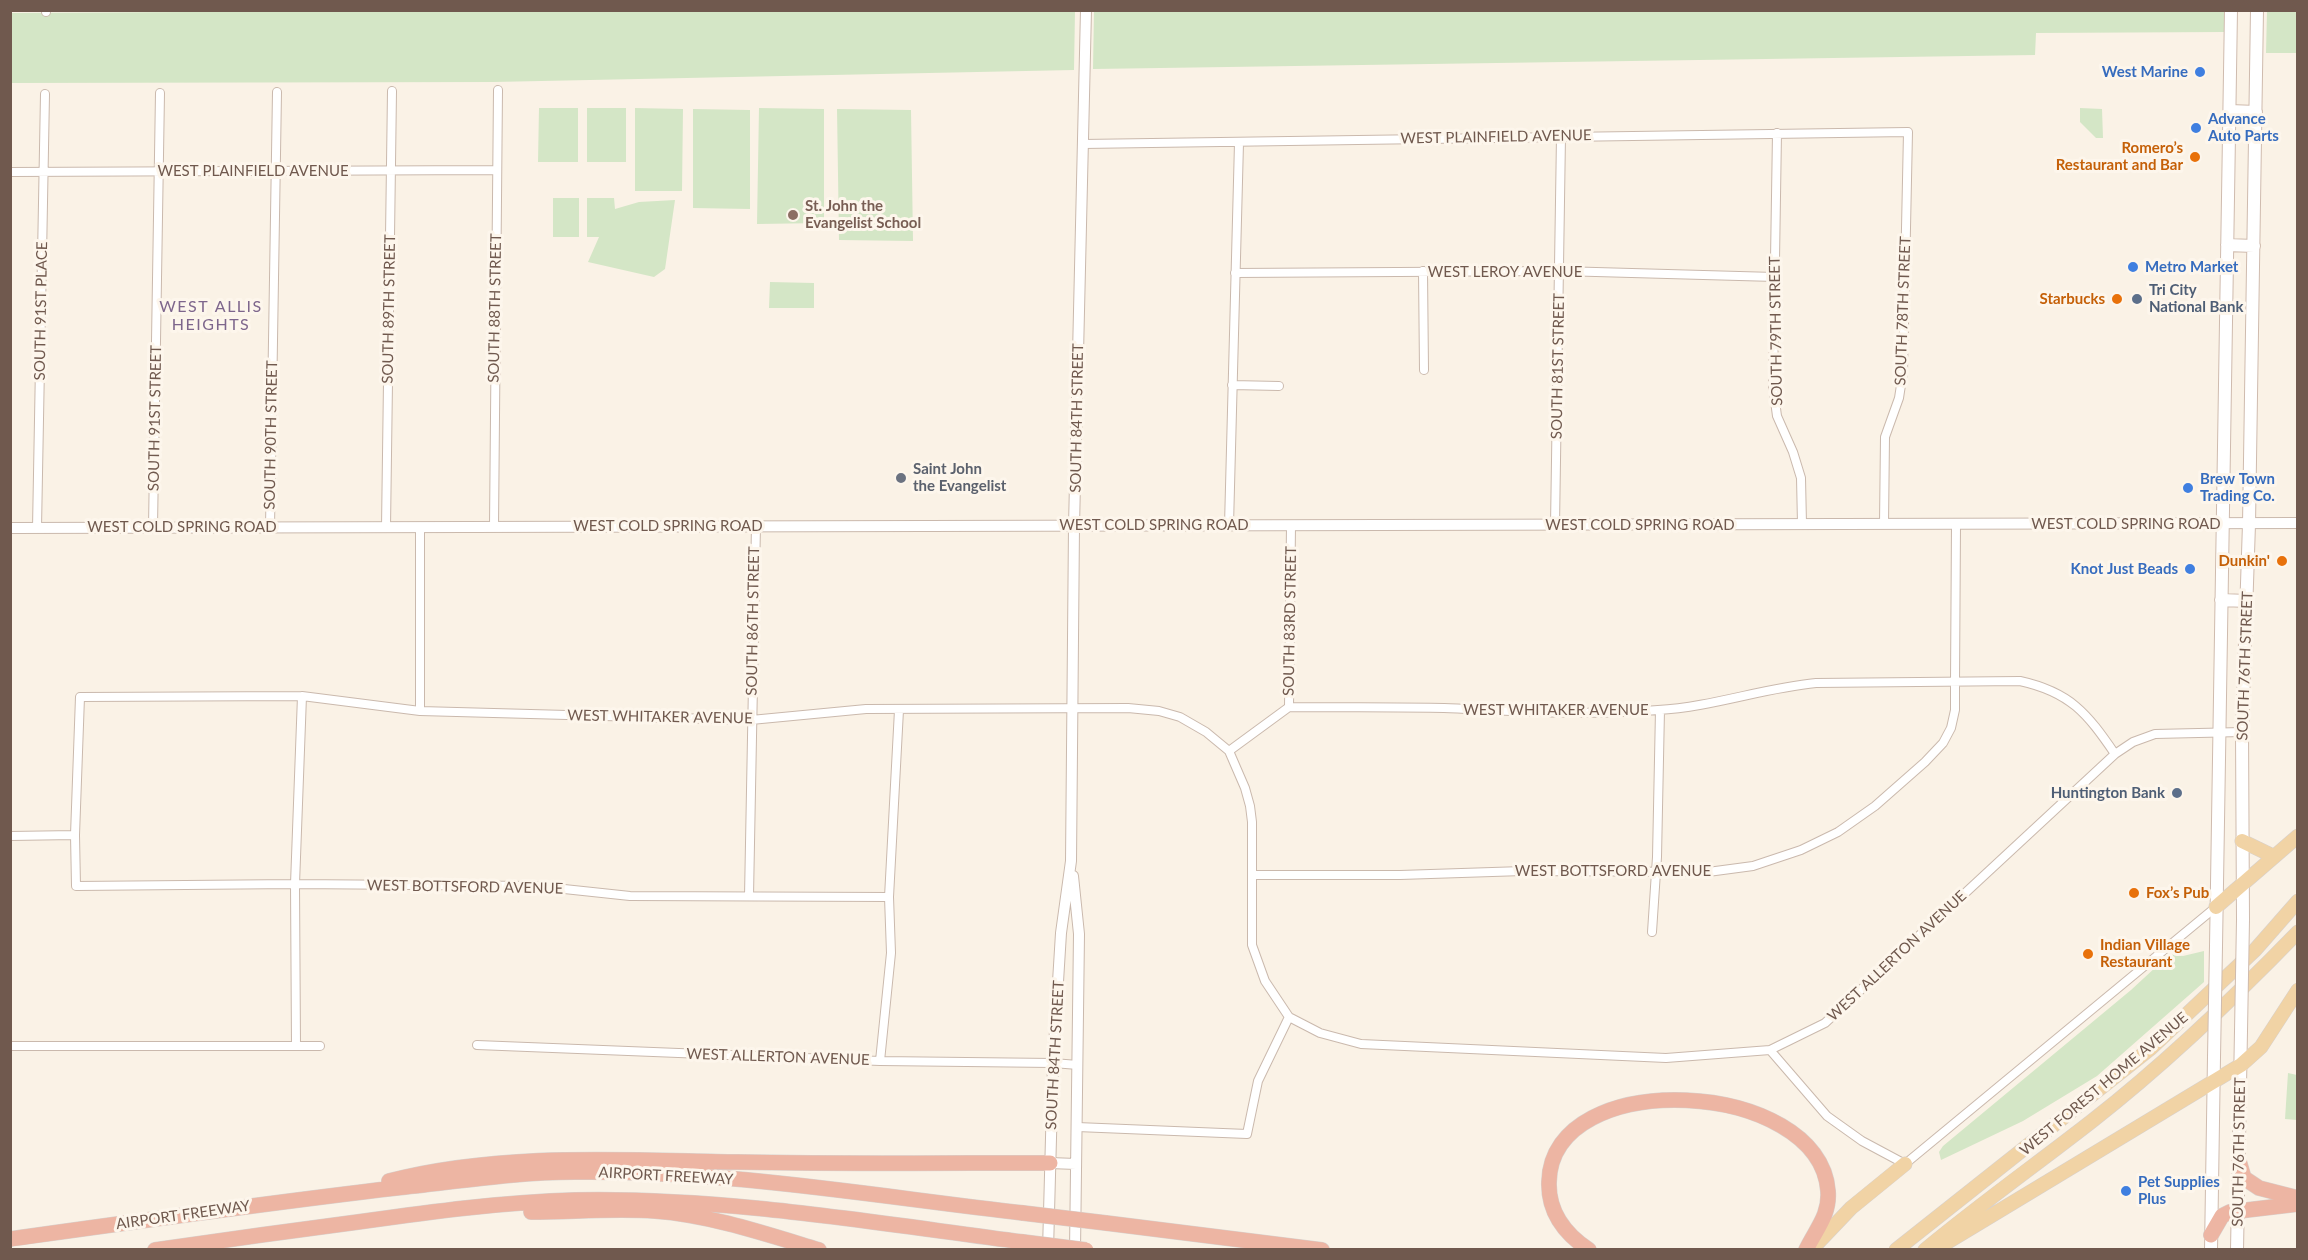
<!DOCTYPE html>
<html>
<head>
<meta charset="utf-8">
<style>
  body { margin:0 }
  #map { position:relative; width:2308px; height:1260px; overflow:hidden; background:#faf2e6; font-family:Lato,sans-serif }
  canvas { display:block }
  .frame { position:absolute; inset:0; border:12px solid #70594e; pointer-events:none }
</style>
</head>
<body>
<div id="map">
<canvas width="2308" height="1260"></canvas>
<div class="frame"></div>
</div>
<script>
const ctx = document.querySelector('canvas').getContext('2d');
ctx.lineJoin = 'round';
function fill(path, color) { ctx.fillStyle = color; ctx.fill(path, 'evenodd'); }
function strokePath(path, color, width, dash) { ctx.strokeStyle = color; ctx.lineWidth = width; ctx.lineCap = dash ? 'butt' : 'round'; ctx.setLineDash(dash || []); ctx.stroke(path); }
function drawText(font, color, halo, rows, align = 'center') {
  ctx.font = font + ' Lato,sans-serif'; ctx.lineWidth = 6; ctx.setLineDash([]); ctx.textBaseline = 'middle'; ctx.strokeStyle = halo; ctx.fillStyle = color; for (const [text, x, y, turn = 0] of rows) {
    ctx.save(); ctx.translate(x, y); ctx.rotate((+turn || 0) * Math.PI / 180); ctx.textAlign = isNaN(turn) ? turn : align; if (halo) ctx.strokeText(text, 0, 0); ctx.fillText(text, 0, 0); ctx.restore();
  }
}
fill(new Path2D(`
  M542,10L1075,11L1074,70L493,82L11,83L10,13Z
  M1094,11L2225,10V11L2224,32L2036,33L2035,55L1093,69Z
  M2267,11H2297V53H2266Z
  M539,108H578V162H538Z
  M587,108H626V162H587Z
  M635,108L683,109L682,191H635Z
  M759,108L824,109V223L757,224Z
  M2080,108L2102,109L2103,138H2096L2080,122Z
  M693,109L750,110V209L693,208Z
  M837,109L911,110L913,241L839,240Z
  M553,198H579V237H553Z
  M587,198H614L615,209L639,202L675,200L665,269L654,277L588,262L599,237H587Z
  M770,282L814,283V308H769Z
  M2204,951V982L2097,1076L2023,1121L1941,1160L1939,1152L1943,1146L2131,990L2170,954L2183,956Z
  M2288,1073L2297,1075V1120L2285,1119Z`), '#d4e6c6');
const minor = new Path2D(`
  M46,12V10
  M1777,133L1773,386L1777,416L1793,452L1801,478L1802,524
  M1083,144L1908,132L1903,372L1899,398L1885,437L1884,524
  M10,172L496,170
  M1423,271L1424,370
  M1235,273L1560,271L1775,277
  M1232,385L1279,386
  M1229,525L1239,143
  M1555,525L1561,136
  M494,526L498,90
  M153,527L160,93
  M270,527L277,92
  M386,527L392,91
  M37,528L45,94
  M1289,707C1341,707 1392,707 1444,708C1515,711 1587,716 1658,710C1712,707 1763,688 1816,683L2020,681C2070,692 2087,713 2115,754
  M420,711V527
  M1229,751L1289,707L1291,525
  M10,836L75,835
  M1252,875H1400L1523,871L1708,872L1753,866L1801,850L1838,832L1875,806L1925,762L1943,743L1951,728L1955,710V682L1956,525
  M749,896L756,525
  M889,897L630,896L536,886L295,884L76,886L75,835L80,697L302,696L420,711L751,720L866,709L1128,708L1159,711L1180,717L1206,732L1229,751L1245,788L1250,806L1252,822V945L1265,981L1289,1017L1320,1033L1361,1044L1666,1058L1770,1050L1825,1023L2115,754L2133,742L2155,734L2242,732
  M1652,932L1657,857L1660,710
  M477,1045L880,1061L1053,1063L1078,1065
  M10,1046H320
  M296,1046L295,884L302,696
  M1770,1050L1827,1116L1862,1141L1905,1164L2216,907
  M880,1061L891,953L889,897L899,710
  M1077,1127L1247,1134L1258,1081L1289,1017`);
const tertiary = new Path2D(`
  M10,528L2298,523
  M1073,876L1079,934L1075,1250
  M1050,1163L1076,1164
  M1048,1250L1053,1063L1061,933L1071,861L1074,526L1086,10`);
const secondary = new Path2D(`
  M2230,111L2256,112
  M2227,245L2254,246
  M2221,600L2247,601
  M2243,920L2242,732L2249,524L2257,10
  M2216,946L2231,10
  M2211,1250L2214,1057
  M2237,1250L2241,1031`);
const primary = new Path2D(`
  M2242,841L2273,856
  M2216,907L2298,836
  M1941,1246L2241,1065L2261,1047L2298,990
  M1811,1250L1851,1208L1905,1164
  M1896,1250L2151,1048L2255,950L2298,901
  M1925,1250C1979,1205 2037,1164 2092,1121C2165,1064 2233,999 2298,932`);
const motorway = new Path2D(`
  M2239,1161L2244,1178L2259,1188L2298,1198
  M389,1181C502,1152 621,1160 737,1162C841,1164 946,1163 1050,1163
  M531,1212C572,1212 614,1208 655,1211C710,1215 766,1234 819,1250
  M1106,1223L1322,1250
  M2211,1235L2222,1216L2230,1212L2298,1204
  M10,1239C139,1221 267,1203 396,1188C455,1182 515,1172 575,1172C725,1170 874,1196 1023,1213
  M155,1250C223,1240 290,1231 358,1222C430,1212 502,1202 575,1200C724,1197 875,1223 1023,1242
  M1589,1250C1565,1234 1548,1212 1549,1182C1551,1064 1820,1079 1828,1191C1830,1215 1816,1229 1806,1250`);
strokePath(minor, '#cab9ad', 10);
strokePath(tertiary, '#cab9ad', 12);
strokePath(secondary, '#cfbbae', 14);
strokePath(primary, '#d7d1cd', 15);
strokePath(motorway, '#d7d1cd', 16);
strokePath(minor, '#fff', 8);
strokePath(tertiary, '#fff', 10);
strokePath(secondary, '#fff', 12);
strokePath(primary, '#f1d3a5', 14);
strokePath(motorway, '#edb5a3', 15);
const secondaryBridge = new Path2D(`
  M2241,1031L2243,920
  M2214,1057L2216,946`);
const motorwayBridge = new Path2D(`
  M1023,1213L1106,1223
  M1023,1242L1086,1250`);
strokePath(secondaryBridge, '#cfbbae', 14, []);
strokePath(motorwayBridge, '#d7d1cd', 16, []);
strokePath(secondaryBridge, '#fff', 12);
strokePath(motorwayBridge, '#edb5a3', 15);
for (const [x, y, r, color] of [
  [2200,72,6,"#3f7fe0"],
  [2196,128,6,"#3f7fe0"],
  [2195,157,6,"#e8710a"],
  [793,215,6,"#8d6e63"],
  [2133,267,6,"#3f7fe0"],
  [2117,299,6,"#e8710a"],
  [2137,299,6,"#5c6f8a"],
  [901,478,6,"#6b7280"],
  [2188,488,6,"#3f7fe0"],
  [2282,561,6,"#e8710a"],
  [2190,569,6,"#3f7fe0"],
  [2177,793,6,"#5c6f8a"],
  [2134,893,6,"#e8710a"],
  [2088,954,6,"#e8710a"],
  [2126,1191,6,"#3f7fe0"]
]) { const dot = new Path2D(); dot.arc(x, y, r, 0, 2 * Math.PI); ctx.fillStyle = color; ctx.fill(dot); strokePath(dot, '#fdf6ec', 2); }
drawText('bold 15px', '#366cbe', '#fdf6ec', [
  ["West Marine",2188,72,"right"],
  ["Advance",2208,119],
  ["Auto Parts",2208,136],
  ["Metro Market",2145,267],
  ["Brew Town",2200,479],
  ["Trading Co.",2200,496],
  ["Knot Just Beads",2178,569,"right"],
  ["Pet Supplies",2138,1182],
  ["Plus",2138,1199]
], 'left');
drawText('15px', '#70594e', '#fdf6ec', [
  ["WEST PLAINFIELD AVENUE",1496,137,-1],
  ["WEST PLAINFIELD AVENUE",253,171],
  ["WEST LEROY AVENUE",1505,272],
  ["SOUTH 88TH STREET",495,308,-89],
  ["SOUTH 89TH STREET",389,309,-89],
  ["SOUTH 91ST PLACE",41,311,-89],
  ["SOUTH 78TH STREET",1903,311,-88],
  ["SOUTH 79TH STREET",1776,331,-91],
  ["SOUTH 81ST STREET",1558,366,-89],
  ["SOUTH 91ST STREET",155,418,-89],
  ["SOUTH 84TH STREET",1077,418,-89],
  ["SOUTH 90TH STREET",271,435,-89],
  ["WEST COLD SPRING ROAD",2126,524],
  ["WEST COLD SPRING ROAD",1154,525],
  ["WEST COLD SPRING ROAD",1640,525],
  ["WEST COLD SPRING ROAD",668,526],
  ["WEST COLD SPRING ROAD",182,527],
  ["SOUTH 86TH STREET",753,621,-89],
  ["SOUTH 83RD STREET",1290,621,-89],
  ["SOUTH 76TH STREET",2245,666,-88],
  ["WEST WHITAKER AVENUE",1556,710],
  ["WEST WHITAKER AVENUE",660,717,1],
  ["WEST BOTTSFORD AVENUE",1613,871],
  ["WEST BOTTSFORD AVENUE",465,887,1],
  ["WEST ALLERTON AVENUE",1897,956,-43],
  ["SOUTH 84TH STREET",1055,1055,-87],
  ["WEST ALLERTON AVENUE",778,1057,2],
  ["WEST FOREST HOME AVENUE",2104,1084,-40],
  ["SOUTH 76TH STREET",2239,1152,-89],
  ["AIRPORT FREEWAY",666,1176,3],
  ["AIRPORT FREEWAY",183,1215,-8]
]);
drawText('bold 15px', '#c56008', '#fdf6ec', [
  ["Romero’s",2183,148],
  ["Restaurant and Bar",2183,165],
  ["Starbucks",2105,299],
  ["Dunkin'",2270,561],
  ["Fox’s Pub",2146,893,"left"],
  ["Indian Village",2100,945,"left"],
  ["Restaurant",2100,962,"left"]
], 'right');
drawText('bold 15px', '#785e54', '#fdf6ec', [
  ["St. John the",805,206],
  ["Evangelist School",805,223]
], 'left');
drawText('bold 15px', '#4e5e75', '#fdf6ec', [
  ["Tri City",2149,290],
  ["National Bank",2149,307],
  ["Huntington Bank",2165,793,"right"]
], 'left');
drawText('bold 15px', '#5b616d', '#fdf6ec', [
  ["Saint John",913,469],
  ["the Evangelist",913,486]
], 'left');
ctx.letterSpacing = '1.5px';
drawText('16px', '#7e668c', '#fdf6ec', [
  ["WEST ALLIS",211,307],
  ["HEIGHTS",211,325]
]);
ctx.letterSpacing = '0px';
</script>
</body>
</html>
